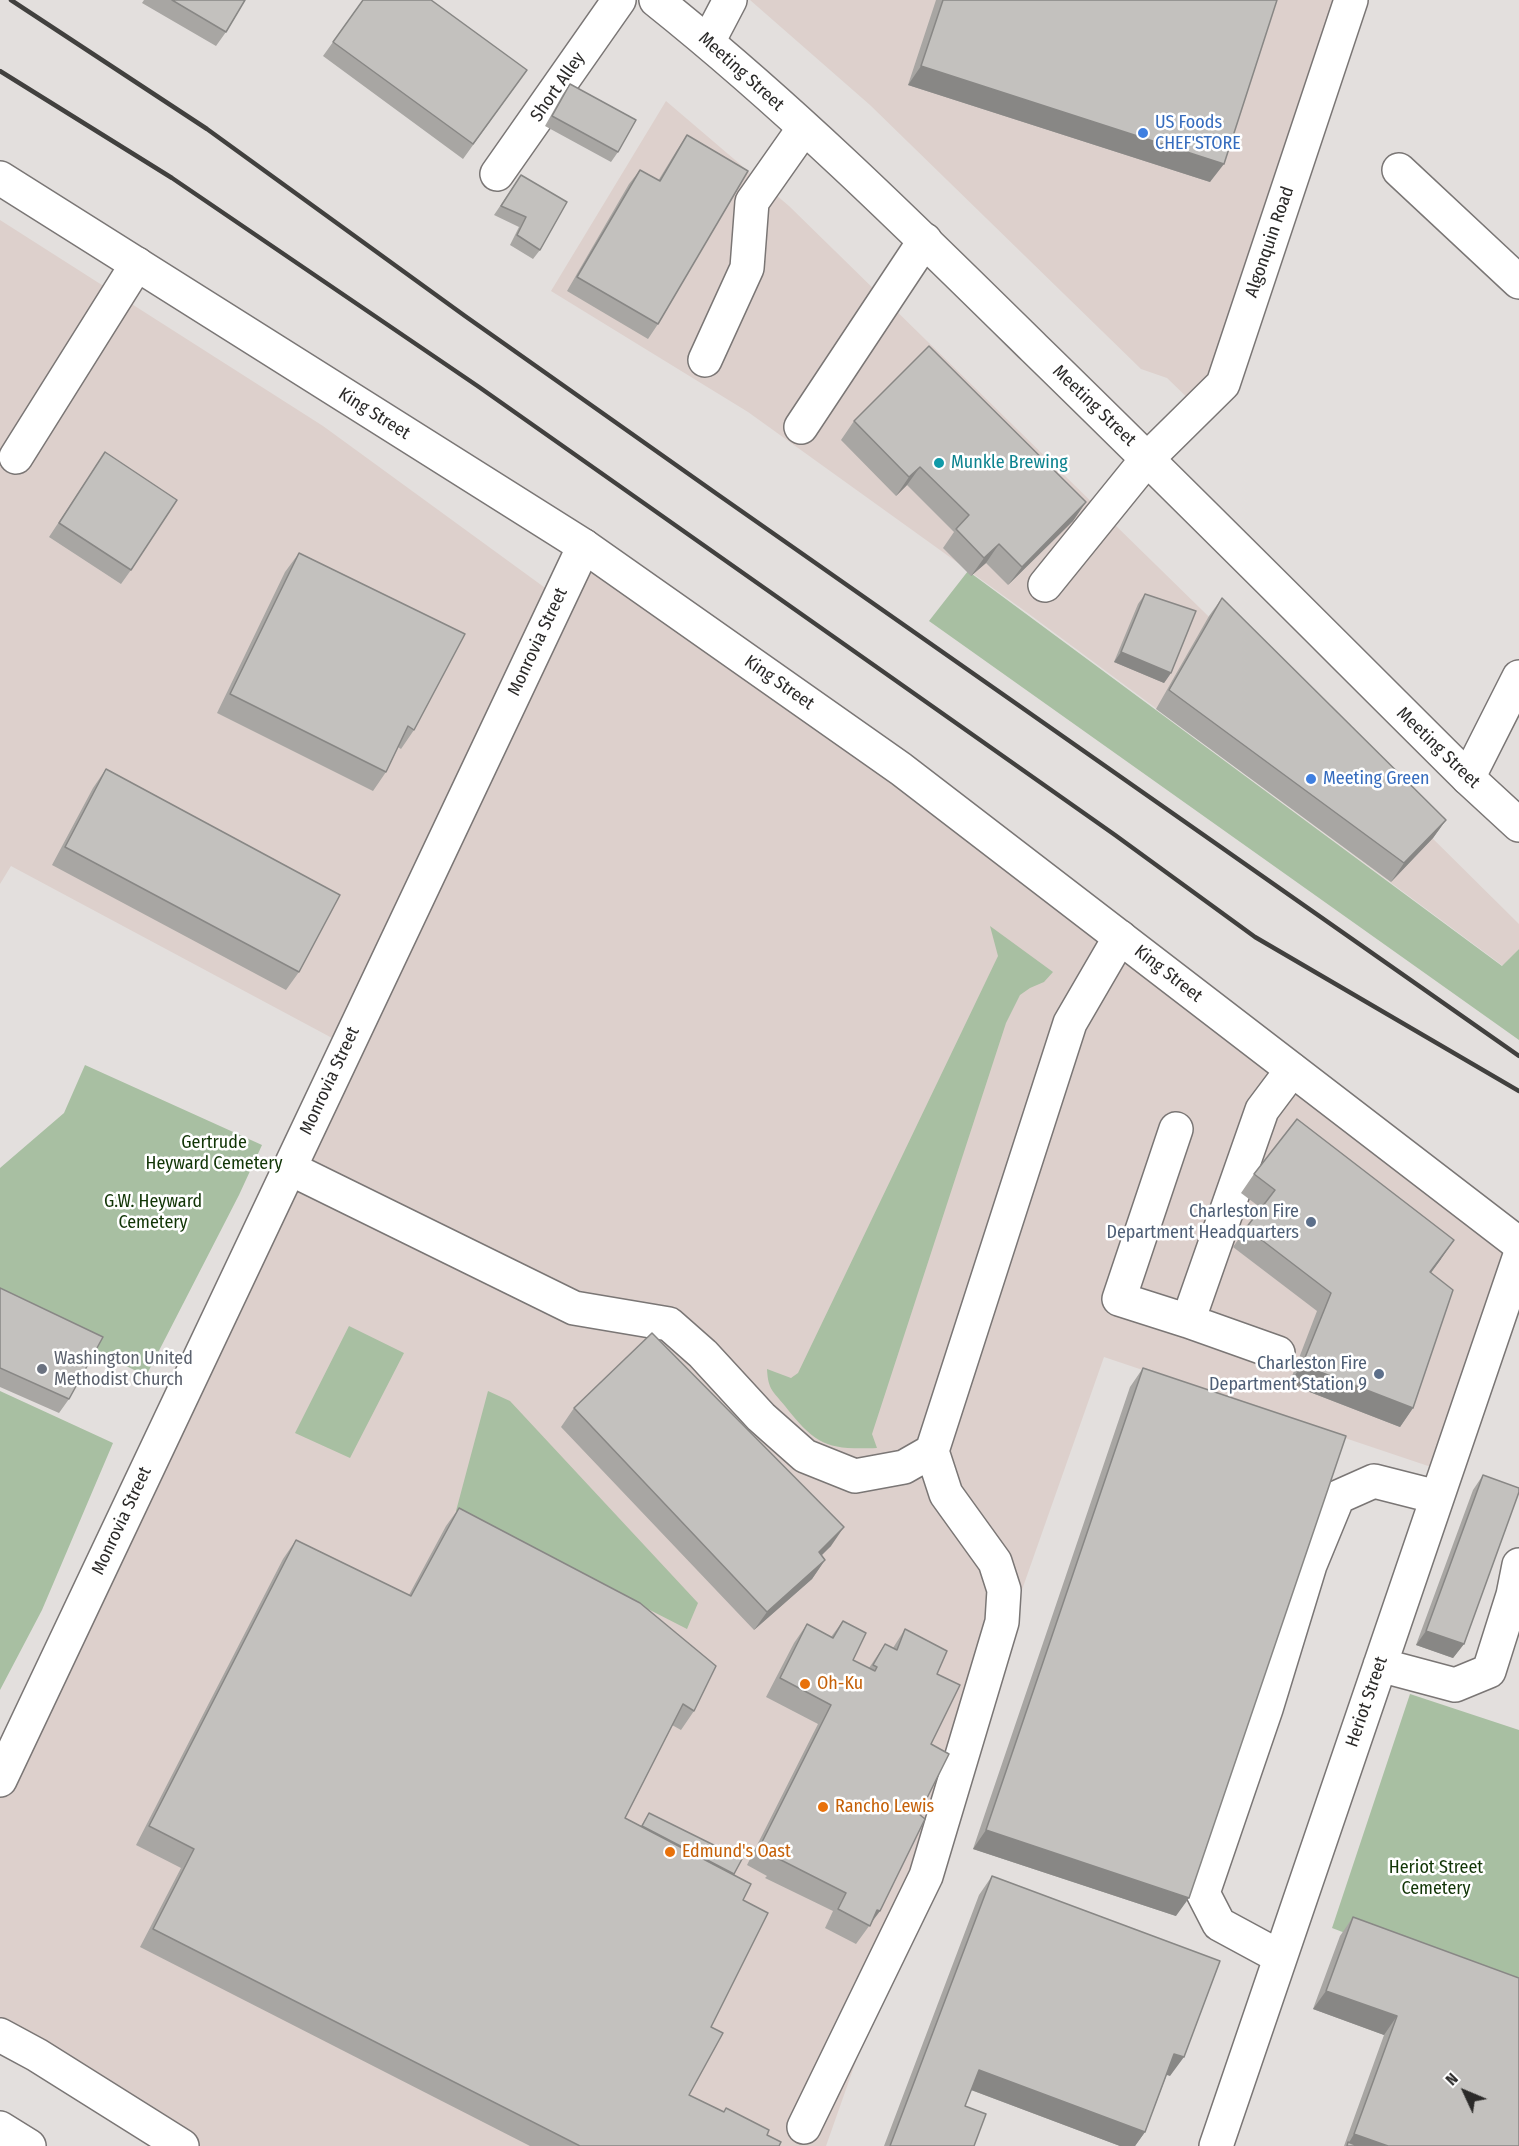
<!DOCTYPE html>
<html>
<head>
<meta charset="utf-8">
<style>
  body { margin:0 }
  #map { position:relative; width:1519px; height:2146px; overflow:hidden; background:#e3dfdd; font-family:"Fira Sans Condensed",sans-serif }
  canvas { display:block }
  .north { position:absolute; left:1435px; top:2062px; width:60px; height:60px; -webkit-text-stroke:4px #fff; paint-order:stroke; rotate:314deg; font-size:16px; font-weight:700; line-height:24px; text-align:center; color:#2b2a29 }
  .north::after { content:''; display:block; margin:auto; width:21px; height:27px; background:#2b2a29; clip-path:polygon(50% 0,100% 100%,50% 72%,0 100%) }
</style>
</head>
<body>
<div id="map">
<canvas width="1519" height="2146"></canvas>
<div class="north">N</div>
</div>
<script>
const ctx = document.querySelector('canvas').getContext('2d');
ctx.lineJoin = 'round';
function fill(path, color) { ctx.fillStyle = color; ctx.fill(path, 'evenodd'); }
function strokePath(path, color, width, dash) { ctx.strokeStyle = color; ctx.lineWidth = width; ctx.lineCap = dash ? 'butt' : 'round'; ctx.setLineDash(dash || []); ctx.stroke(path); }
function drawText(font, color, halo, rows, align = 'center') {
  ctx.font = font + ' "Fira Sans Condensed",sans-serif'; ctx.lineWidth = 5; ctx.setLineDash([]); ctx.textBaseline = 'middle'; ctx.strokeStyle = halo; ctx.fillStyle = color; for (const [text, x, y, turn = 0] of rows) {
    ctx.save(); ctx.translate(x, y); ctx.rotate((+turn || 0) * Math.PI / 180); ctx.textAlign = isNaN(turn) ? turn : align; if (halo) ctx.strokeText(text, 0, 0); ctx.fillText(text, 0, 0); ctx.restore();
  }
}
fill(new Path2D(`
  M750,0H1351L1198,408L1167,378L1141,369L870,105Z
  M666,101L789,206L1202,610L1519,924V949L1503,966L1029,614L748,412L551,291Z
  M0,220L323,426L559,598L584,546L1519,1253L1446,1472L1104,1357L826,2146H182L0,2035V1779L347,1046L11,866L0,884Z`), '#ddd0cc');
fill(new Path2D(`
  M968,571L1502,966L1519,949V1040L929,621Z
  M990,926L1053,972L1044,982L1030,988L1020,995L1006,1023L872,1434L877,1448C826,1450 816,1445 785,1406C773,1391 768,1390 767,1369L791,1378L798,1373L998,956Z
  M85,1065L262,1145L239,1195L146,1376L0,1302V1168L64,1113Z
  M349,1326L404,1353L350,1458L295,1433Z
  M0,1391L113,1443L42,1610L0,1690Z
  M488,1391L510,1401L698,1603L687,1629L456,1511Z
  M1410,1694L1519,1730V1999L1332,1928Z`), '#a8bfa2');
const minor = new Path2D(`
  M708,42L730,0
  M1399,170L1519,282
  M497,174L619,0
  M705,360L747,268L752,202L804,128
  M801,427L925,240
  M16,457L137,264
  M1045,585L1147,459L1223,384L1351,0
  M1468,778L1519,677
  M1176,1129L1119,1299L1188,1321L1262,1110L1292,1070
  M289,1168L574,1308L669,1324L703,1354L761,1417L805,1456L855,1476L904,1467L932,1451L1070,1023L1120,937
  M1188,1321L1278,1353
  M1380,1665L1455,1685L1489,1671L1513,1595L1519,1565
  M0,1780L584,546
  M1280,1957L1219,1924L1203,1893L1266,1709L1310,1565L1338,1497L1374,1481L1437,1497
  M804,2127L926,1876L1002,1622L1004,1590L995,1562L946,1494L932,1451
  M1216,2146L1519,1258`);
const major = new Path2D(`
  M656,0C790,107 912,228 1034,348C1180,490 1323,634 1468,778L1519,825
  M0,178L584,546L901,769L1519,1244`);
const highway = new Path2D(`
  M0,2035L37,2055L182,2146
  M0,2128L29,2146`);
strokePath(minor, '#7a7675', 36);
strokePath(major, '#7a7675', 36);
strokePath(highway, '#7a7675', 36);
strokePath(minor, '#fff', 33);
strokePath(major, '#fff', 33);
strokePath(highway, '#fff', 33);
strokePath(new Path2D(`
  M11,0L207,129L465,316L717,494L1519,1056
  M0,71L172,178L479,387L1115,835L1255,937L1519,1091`), '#41403e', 4.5);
fill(new Path2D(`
  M144,0H245L226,32L216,46L142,3Z
  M363,0L527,70L463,159L323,56Z
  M936,0H1277L1210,182L908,85Z
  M570,84L618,152L611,162L545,126L563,94Z
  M687,135L658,324L648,339L567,291L629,184L640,170L658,181L677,150Z
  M521,175L540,250L533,259L510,245L519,227L494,215Z
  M854,421L1086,502L1073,521L1008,585L986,563L971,576L943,548L954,532L907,485L896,496L841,440Z
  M105,452L131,570L121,584L49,537Z
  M299,553L414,730L401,749L398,747L386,772L373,791L217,713L285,572Z
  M1145,594L1171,673L1164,683L1114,662L1138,604Z
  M1222,598L1446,820L1433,838L1391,882L1156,709L1209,616Z
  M106,769L299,972L286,990L52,865L93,788Z
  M1254,1174L1441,1259L1431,1273L1413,1408L1400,1427L1289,1384L1317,1311L1233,1247L1261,1208L1241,1193Z
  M0,1288L69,1399L59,1413L0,1387Z
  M1143,1368L1176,1916L973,1849L1130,1387Z
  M574,1408L831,1546L821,1555L825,1560L812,1579L754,1630L561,1427Z
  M1483,1475L1464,1644L1453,1658L1416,1645L1473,1490Z
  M459,1508L694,1711L681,1730L672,1725L625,1818L641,1826L649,1813L734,1874L743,1900L711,2027L689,2095L767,2135L779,2146H530L140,1947L181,1868L136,1845L283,1559L296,1540L409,1595L446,1526Z
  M843,1621L853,1660L869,1668L885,1644L893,1648L905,1629L937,1674L931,1744L919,1814L880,1911L856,1944L825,1928L833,1911L765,1878L767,1876L747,1865L818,1724L766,1697L794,1643L807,1624L831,1637Z
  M992,1876L1170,2076L1167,2074L1145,2132L1135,2146H1120L971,2090L965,2106L974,2146H884L979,1895Z
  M1353,1917L1519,2146H1344L1384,2035L1313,2009L1340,1936Z`), '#a8a6a3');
fill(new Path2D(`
  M921,66L1224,164L1210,182L908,85Z
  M920,467L907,485L896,496L909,477Z
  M1086,502L1073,521L1008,585L1022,567Z
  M999,544L986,563L971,576L984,558Z
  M1121,652L1171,673L1164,683L1114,662Z
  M1446,820L1433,838L1391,882L1404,863Z
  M1454,1240L1441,1259L1417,1291L1430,1272Z
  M1302,1365L1413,1408L1400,1427L1289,1384Z
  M844,1527L831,1546L806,1571L819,1552Z
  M825,1560L812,1579L754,1630L767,1612Z
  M1426,1631L1464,1644L1453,1658L1416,1645Z
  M986,1830L1189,1898L1176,1916L973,1849Z
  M877,1910L880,1911L869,1925Z
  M1326,1991L1397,2016L1384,2035L1313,2009Z
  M1174,2054L1184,2057L1170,2076L1161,2073Z
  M979,2070L1145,2132L1135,2146H1120L966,2088Z
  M1354,2134L1388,2146H1347Z`), '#888785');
const building = new Path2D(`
  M172,0H245L226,32Z
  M363,0H431L527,70L473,144L333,42Z
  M943,0H1277L1224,164L921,66Z
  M570,84L636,120L618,152L552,116Z
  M687,135L748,171L658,324L577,277L640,170L660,181Z
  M521,175L567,202L540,250L517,235L526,217L501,206Z
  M929,346L1086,502L1022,567L999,544L984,558L956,529L969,515L920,467L909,477L854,421Z
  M105,452L177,500L131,570L59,523Z
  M299,553L465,634L414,730L408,726L386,772L230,694Z
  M1145,594L1196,611L1171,673L1121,652Z
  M1222,598L1446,820L1404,863L1169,690Z
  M106,769L340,895L299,972L65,847Z
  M1297,1119L1454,1240L1430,1272L1453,1290L1413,1408L1302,1365L1331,1293L1246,1228L1275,1190L1254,1174Z
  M0,1288L103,1337L69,1399L0,1368Z
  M652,1333L844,1527L819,1552L825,1560L767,1612L574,1408Z
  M1143,1368L1346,1436L1189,1898L986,1830Z
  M1483,1475L1519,1488V1492L1464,1644L1426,1631Z
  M459,1508L640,1603L716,1666L694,1711L683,1704L625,1818L751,1884L743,1900L768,1913L711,2027L723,2033L689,2095L724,2112L726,2108L769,2130L767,2135L781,2142L779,2146H580L153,1929L194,1849L149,1826L296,1540L411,1596Z
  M843,1621L866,1633L853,1660L875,1671L877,1667L873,1665L885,1644L897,1650L905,1629L947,1651L937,1674L960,1685L931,1744L949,1754L919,1814L925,1819L880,1911L877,1910L870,1926L838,1909L846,1893L779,1859L780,1857L760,1846L831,1705L780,1678L807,1624L833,1638Z
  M649,1813L742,1859L734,1874L642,1826Z
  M992,1876L1220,1961L1184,2057L1174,2054L1145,2132L979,2070L965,2106L986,2114L974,2146H890Z
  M1353,1917L1519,1978V2146H1388L1354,2134L1397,2016L1326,1991Z
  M1348,2142L1358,2146H1347Z`);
fill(building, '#c3c1be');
strokePath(building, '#888785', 1.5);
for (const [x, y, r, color] of [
  [1143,133,6,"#3f7fe0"],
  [939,463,6,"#0f9aa8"],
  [1311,779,6,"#3f7fe0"],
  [1311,1222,6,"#5c6f8a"],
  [42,1369,6,"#6b7280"],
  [1379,1374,6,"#5c6f8a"],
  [805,1684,6,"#e8710a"],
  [823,1807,6,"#e8710a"],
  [670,1852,6,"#e8710a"]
]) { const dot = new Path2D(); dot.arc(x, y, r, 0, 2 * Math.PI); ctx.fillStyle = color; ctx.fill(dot); strokePath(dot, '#fff', 2); }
drawText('18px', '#2b2a29', '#fff', [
  ["Meeting Street",741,72,42],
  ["Short Alley",558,87,-55],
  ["Algonquin Road",1270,242,-71],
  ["Meeting Street",1094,406,44],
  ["King Street",374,414,32],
  ["Monrovia Street",538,642,-65],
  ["King Street",779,683,35],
  ["Meeting Street",1438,748,44],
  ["King Street",1168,974,38],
  ["Monrovia Street",330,1081,-65],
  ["Monrovia Street",122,1521,-65],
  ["Heriot Street",1367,1702,-71]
]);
drawText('18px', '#366cbe', '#fff', [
  ["US Foods",1155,123],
  ["CHEF'STORE",1155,144],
  ["Meeting Green",1323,779]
], 'left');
drawText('18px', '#0d838f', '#fff', [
  ["Munkle Brewing",951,463]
], 'left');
drawText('18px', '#113506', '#fff', [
  ["Gertrude",214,1143],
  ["Heyward Cemetery",214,1164],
  ["G.W. Heyward",153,1202],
  ["Cemetery",153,1223],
  ["Heriot Street",1436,1868],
  ["Cemetery",1436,1889]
]);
drawText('18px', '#4e5e75', '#fff', [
  ["Charleston Fire",1299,1212],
  ["Department Headquarters",1299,1233],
  ["Charleston Fire",1367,1364],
  ["Department Station 9",1367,1385]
], 'right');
drawText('18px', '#5b616d', '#fff', [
  ["Washington United",54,1359],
  ["Methodist Church",54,1380]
], 'left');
drawText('18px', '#c56008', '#fff', [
  ["Oh-Ku",817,1684],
  ["Rancho Lewis",835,1807],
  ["Edmund's Oast",682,1852]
], 'left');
</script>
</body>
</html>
